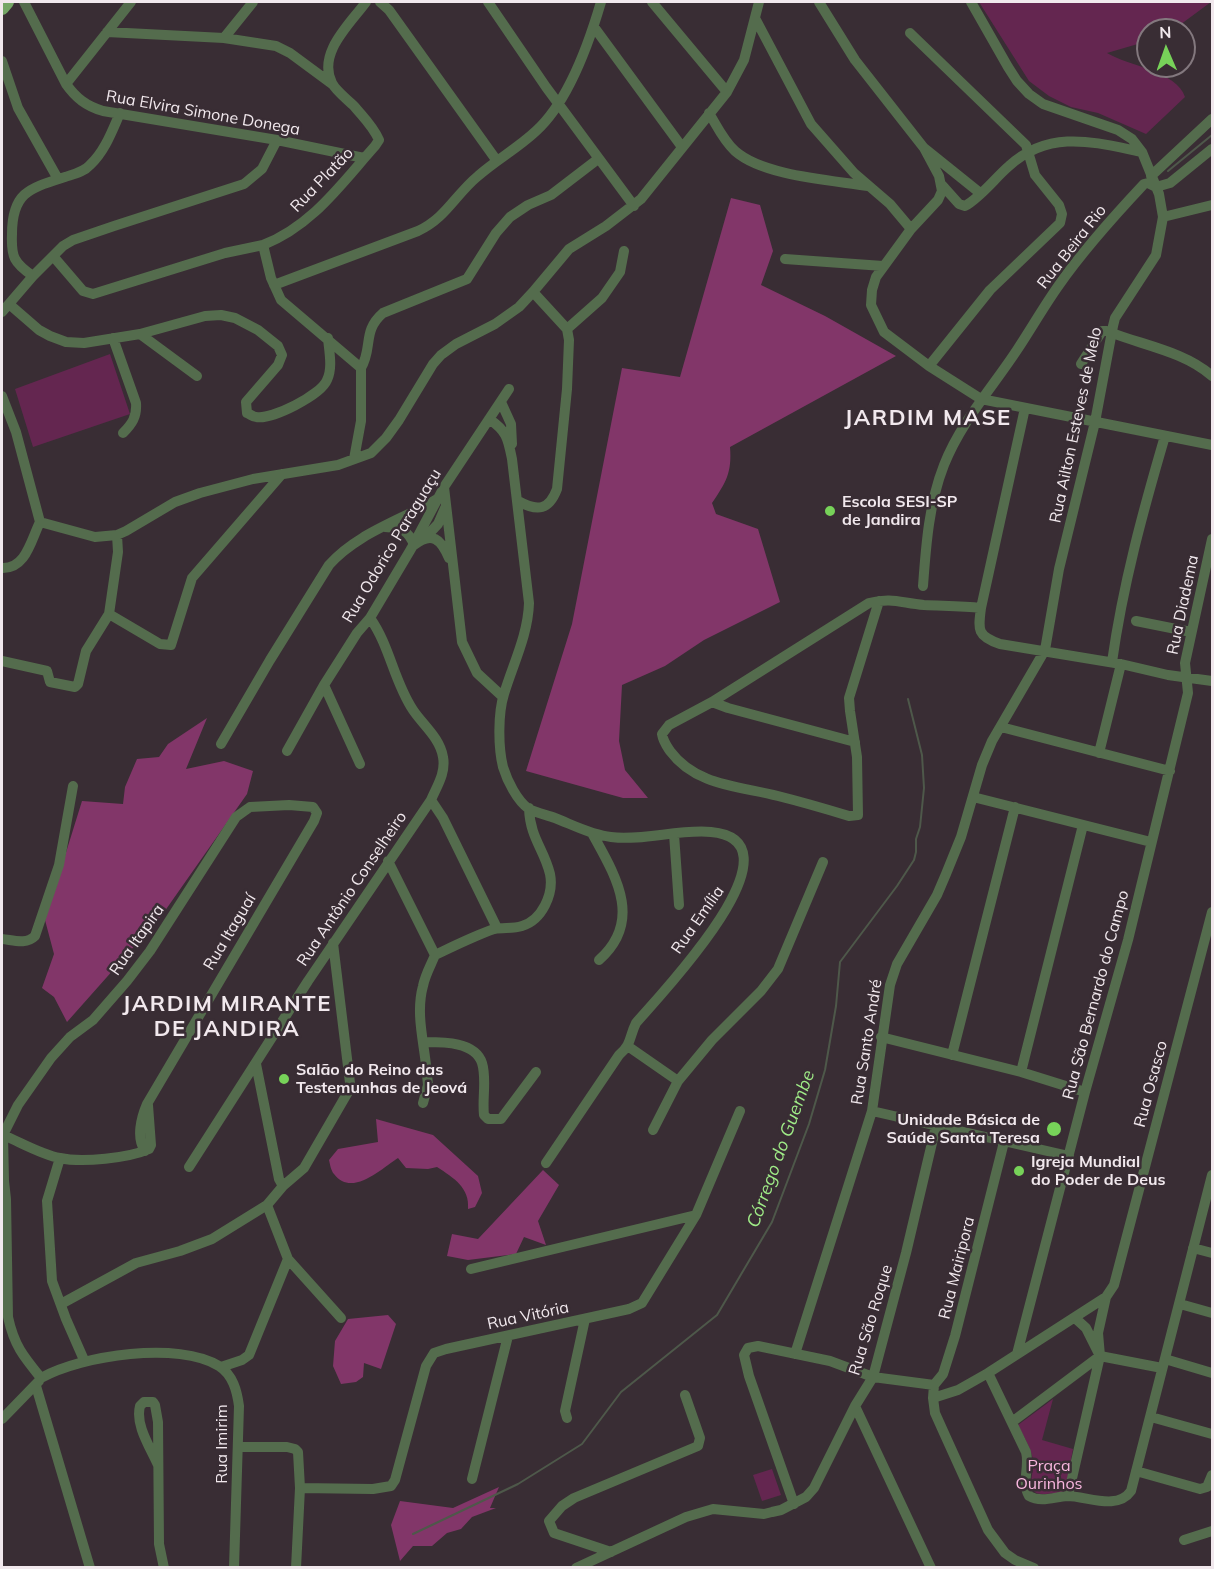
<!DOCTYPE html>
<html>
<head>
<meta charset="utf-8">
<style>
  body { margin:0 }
  #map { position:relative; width:1214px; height:1569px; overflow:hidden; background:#392d34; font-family:Mulish,sans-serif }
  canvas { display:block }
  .frame { position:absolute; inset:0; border:3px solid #f1e8ed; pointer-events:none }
  .north { position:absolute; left:1136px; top:18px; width:60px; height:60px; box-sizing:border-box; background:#392d34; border:2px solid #83787e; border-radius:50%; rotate:358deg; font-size:16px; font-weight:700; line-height:24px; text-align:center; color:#f1e8ed }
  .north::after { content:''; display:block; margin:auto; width:21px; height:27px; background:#77d259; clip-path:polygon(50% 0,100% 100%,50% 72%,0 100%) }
</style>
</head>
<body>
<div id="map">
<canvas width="1214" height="1569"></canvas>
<div class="frame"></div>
<div class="north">N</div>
</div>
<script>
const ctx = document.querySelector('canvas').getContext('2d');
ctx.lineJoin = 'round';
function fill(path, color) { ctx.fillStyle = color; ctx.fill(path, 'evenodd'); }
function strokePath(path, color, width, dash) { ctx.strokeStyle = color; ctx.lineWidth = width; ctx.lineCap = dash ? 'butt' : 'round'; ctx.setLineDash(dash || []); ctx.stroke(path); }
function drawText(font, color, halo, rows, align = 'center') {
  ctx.font = font + ' Mulish,sans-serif'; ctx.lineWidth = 5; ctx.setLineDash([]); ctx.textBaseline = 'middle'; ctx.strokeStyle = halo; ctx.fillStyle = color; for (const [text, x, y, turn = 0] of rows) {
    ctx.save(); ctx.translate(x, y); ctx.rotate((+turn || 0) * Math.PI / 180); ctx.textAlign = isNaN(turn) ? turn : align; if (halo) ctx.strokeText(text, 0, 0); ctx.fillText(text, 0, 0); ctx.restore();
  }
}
fill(new Path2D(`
  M979,2H1211L1173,30H1148V41L1107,53C1128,66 1177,71 1185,97L1146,134L1098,113L1071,107L1049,96L1029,81Z
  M110,354L130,414L33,447L15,389Z
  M1053,1399L1042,1440L1073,1449L1065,1491C1059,1493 1053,1493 1046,1494C1022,1496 1035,1473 1033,1461C1032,1449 1023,1436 1018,1425Z
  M772,1469L781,1495L762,1501L753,1475Z`), '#642650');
fill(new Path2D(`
  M731,198L760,205L773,251L761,285L825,316L896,356L730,447C732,473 726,482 712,503L716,514L758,529L780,602L704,640L665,666L622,685L619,741L625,770L648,798H623L526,771L572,624L622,368L680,377Z
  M207,718L186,769L224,761L253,771L247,794L162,915L67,1022L54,997L42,988L54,954L45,920L82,801L123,804L125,787L137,759L159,757L168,744Z
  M376,1119L433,1135L478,1176L482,1193L475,1207L468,1209C470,1188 454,1178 437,1167L428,1169L406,1168L398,1158C382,1168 352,1198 334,1174C331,1171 330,1164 329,1160L338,1149L378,1142Z
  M543,1170L559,1185L538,1221L546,1245L524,1237L516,1254L468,1260L447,1256L452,1234L478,1239Z
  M388,1315L396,1324L381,1369L364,1363L363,1377L356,1382L341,1384L333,1366L335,1341L348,1319Z
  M499,1487L490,1508H496L472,1517L461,1529L447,1533L432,1546H413L400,1561L391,1525L400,1501L453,1508Z`), '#823669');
strokePath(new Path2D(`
  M1168,171L1212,135
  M413,1534L518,1484L582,1444L621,1392L717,1315L772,1222L809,1124L825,1070L836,1006L840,962L897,886L914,860L916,852V839L920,827L924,788L922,755L908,699`), '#4e584a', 2);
strokePath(new Path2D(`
  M24,2L66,84C76,98 86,106 103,111L277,140L364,158
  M380,2L389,10L497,161
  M488,2L546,87L634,206
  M652,2L727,92
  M819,2L855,60L924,148L980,193
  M971,2L1008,67L1017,81L1029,94L1043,104L1118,130L1132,139L1142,152L1159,194L1163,217L1212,205
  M755,18L811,124L854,173L890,204L911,229
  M594,27L682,147
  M107,32L224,38L276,46L290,53L332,84
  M910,33L1026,145L1035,175L1059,205L1062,214L1060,223L990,290L929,366
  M224,38L253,2
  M2,61L18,108L58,179
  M66,84L131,2
  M709,113C717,126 723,140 735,151C763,176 831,180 868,186
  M924,148L939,176L942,191L938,200L911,229L876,277L872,290L871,305L884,332L929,366L981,399L1212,445
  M1151,176L1212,119
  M942,185L959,204L965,206C981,197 995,178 1009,166C1050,129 1093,142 1142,152
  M53,256L83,291L93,294L225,253L263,245
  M785,259L883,266
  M33,276C14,263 11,257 12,234C12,192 30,188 65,177C74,174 84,172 90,165C105,151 112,131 120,113
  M274,285L418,231C446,218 455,195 478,176C496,160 518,148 536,131C568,102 589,43 601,2
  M9,304L39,330L50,336L66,342L84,343L140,334L205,316L221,315L235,318L258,330L278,346L282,355L278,365L246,402L247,413C250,414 253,417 256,417C272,420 321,395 327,380C333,368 329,351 328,338
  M2,312L33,276L63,246L73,240L114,226L244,184L262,169L277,140
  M567,329L602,298L620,272L624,251
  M140,334L197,376
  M113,338L136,403C137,417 132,424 123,433
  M1081,364L1102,331H1107C1141,345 1184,351 1212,376
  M361,368C373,348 362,331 383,313L467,279L496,233L510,217L528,205L551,195L598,159
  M2,396L16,432L40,522L95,537L117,535L126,531L175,502L200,493L253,479L338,465L371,453L386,438L399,420L433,364L441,355L456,344L495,324L519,307L533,292L569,249L606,226L641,199L727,92L744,60L759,2
  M501,402L511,424L512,444
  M489,419C507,431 508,439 512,459L529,603C528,635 513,664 504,694C498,713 498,747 503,767C507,780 517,801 529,809C537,813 547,815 555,818C573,825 592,835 611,837C644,841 678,829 711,832C809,841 658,997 636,1023C629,1037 632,1044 619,1055L546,1163
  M354,459L361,421V368L281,300L271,278L263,245C312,226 341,184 375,146L379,140C373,126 363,117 354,106C347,99 336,91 332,83C317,53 350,24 366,2
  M444,487L462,642L477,673L503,697
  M518,501C538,512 549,510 557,489L567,389L569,340L567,329L533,292
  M385,527C402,528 408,530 414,545C432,531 441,539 449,558
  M117,535L118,552L109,614L160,644L171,645L192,578L282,474
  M424,539L438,524L445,508
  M2,568C26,569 31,540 40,522
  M923,586C926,545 929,503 944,465C961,422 992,388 1017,350C1031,329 1044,306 1059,285C1084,249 1114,216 1144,184L1148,183L1156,187L1170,183L1212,149
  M879,601L849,698L850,711L857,757L858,815L849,816C826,809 802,802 778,796C739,786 696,786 670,751C666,745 663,741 662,734L669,725L712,702L869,603C892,597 901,603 924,605C943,606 962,606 981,608C978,630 977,636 1000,644L1121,664L1168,675L1212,681
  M981,608L1025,408
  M1136,621L1191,632
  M2,661L47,671L50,682L75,687L78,684L86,651L109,614
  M1112,662C1123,584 1143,511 1165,436
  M324,685L360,764
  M712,702L728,708L855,742
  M1001,727L1170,771
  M221,744L270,660L329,565C357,533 402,520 437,499
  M287,751L324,685L357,633L370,618L411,549L444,487L509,389
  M1099,753L1121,664
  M973,797L1151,842
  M431,800L443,818L497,928
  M592,833C615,875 644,920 599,960
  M674,834L679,905
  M388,861L435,955
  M2,939C13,940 26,945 35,936L59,865L73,786
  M881,1037L1021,1072L1085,1092
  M423,1042C441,1042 475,1041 482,1063C487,1079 482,1098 484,1115L488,1119H501L536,1072
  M629,1047L678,1081
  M952,1055L1015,807
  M256,1064L279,1179L283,1186
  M1021,1072L1083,825
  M423,1103L428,1085L427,1075C425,1045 415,1015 423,986C425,975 431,965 435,955C454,946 474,936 494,929C503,927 513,929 522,926C542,920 554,894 550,874C544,849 530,838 529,808
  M872,1111L1069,1156
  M653,1130L678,1081L712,1040L761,991L778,969L823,862
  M3,1135C20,1142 42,1155 60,1158C82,1163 129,1158 149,1149L151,1145L148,1105
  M1004,1142L955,1336L943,1374L934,1385L933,1398L935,1413L944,1433L988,1530L1005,1553L1015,1560L1034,1568
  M60,1158L47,1201L52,1281L66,1319L84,1360
  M189,1167L308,981L431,800C437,786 446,773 443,757C440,738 423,725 413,710C394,682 390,646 370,618
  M2,1178L4,1181L6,1199L8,1317C14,1345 23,1356 41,1378C82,1355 179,1341 219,1366C233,1375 237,1391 239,1406L234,1568
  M4,1181L3,1135L18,1105L51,1058L70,1037L93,1020L127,981L150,951L236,817L250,807L289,805L313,807L317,813L314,821L147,1104C141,1118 136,1138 145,1151
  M267,1205L288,1259L341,1318
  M1193,1248L1212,1253
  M471,1269L696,1215
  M61,1304L136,1263L180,1251L212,1239L267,1205L283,1186L304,1168L348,1092L350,1083L333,943
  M1180,1304L1212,1313
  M795,1354L872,1111L890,985L897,964L937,895L946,874L961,837L982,765L992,741L1045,650L1059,569L1095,422L1113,326L1115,318L1156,255L1163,217
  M1017,1354L1085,1092L1128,940L1188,693L1185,663L1212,539
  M1100,1356L1162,1368
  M1165,1359L1212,1373
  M221,1367L242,1360L249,1355L288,1259
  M988,1373L1026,1452C1030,1467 1021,1482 1029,1496C1041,1503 1054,1497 1067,1496C1087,1496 1117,1511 1131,1491L1212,1175
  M36,1386L90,1568
  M933,1398L958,1390L988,1373L1106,1297L1114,1285L1212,912
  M855,1406L931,1568
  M1151,1417L1212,1434
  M567,1418L565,1411L585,1319
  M2,1419L39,1381
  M1012,1422L1100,1356L1086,1328L1075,1318
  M239,1447H287L295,1449L298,1452L300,1488L296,1568
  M158,1465C150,1447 135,1425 140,1406L144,1402H153L155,1405L158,1422L159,1544L164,1568
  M1136,1471L1200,1489L1207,1487L1212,1475
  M472,1479L508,1336
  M300,1488L373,1489L391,1486L395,1480L426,1366L434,1353L446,1349L629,1309L642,1303L696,1215L740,1111
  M1068,1496L1100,1356L1098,1333L1106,1297
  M794,1504L749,1376L744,1355L748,1348L758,1346L830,1361L873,1377L934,1385
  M1184,1540L1212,1531
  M611,1552L554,1533L549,1521L562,1506L574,1498L698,1446L700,1438L685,1395
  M576,1568L686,1517L713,1509L764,1514L772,1512L781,1510L806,1497L814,1488L855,1406L873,1377L906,1253L936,1126`), '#546c4d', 10);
strokePath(new Path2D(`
  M2,8L7,2`), '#75a666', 14);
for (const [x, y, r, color] of [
  [830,511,6,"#77d259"],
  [284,1079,6,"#77d259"],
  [1054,1129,8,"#77d259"],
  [1019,1171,6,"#77d259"]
]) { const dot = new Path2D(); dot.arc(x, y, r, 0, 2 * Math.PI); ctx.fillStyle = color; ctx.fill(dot); strokePath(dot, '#392d34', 2); }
drawText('16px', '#f1e8ed', '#392d34', [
  ["Rua Elvira Simone Donega",203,113,10],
  ["Rua Platão",322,180,-46],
  ["Rua Beira Rio",1072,247,-52],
  ["Rua Ailton Esteves de Melo",1076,425,-78],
  ["Rua Odorico Paraguaçu",392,546,-59],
  ["Rua Diadema",1183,605,-78],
  ["Rua Antônio Conselheiro",352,889,-56],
  ["Rua Emília",698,920,-55],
  ["Rua Itaguaí",230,932,-59],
  ["Rua Itapira",137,940,-55],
  ["Rua São Bernardo do Campo",1096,995,-75],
  ["Rua Santo André",867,1042,-81],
  ["Rua Osasco",1151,1084,-75],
  ["Rua Mairipora",957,1268,-76],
  ["Rua Vitória",528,1316,-12],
  ["Rua São Roque",871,1320,-73],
  ["Rua Imirim",222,1444,-90]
]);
drawText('bold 16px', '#f1e8ed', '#392d34', [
  ["Escola SESI-SP",842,502],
  ["de Jandira",842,520],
  ["Salão do Reino das",296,1070],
  ["Testemunhas de Jeová",296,1088],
  ["Unidade Básica de",1040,1120,"right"],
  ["Saúde Santa Teresa",1040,1138,"right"],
  ["Igreja Mundial",1031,1162],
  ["do Poder de Deus",1031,1180]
], 'left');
drawText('16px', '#f9b7df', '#392d34', [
  ["Praça",1049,1466],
  ["Ourinhos",1049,1484]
]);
drawText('italic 18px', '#9feb87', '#392d34', [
  ["Córrego do Guembe",781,1149,-70]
]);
ctx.letterSpacing = '1.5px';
drawText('bold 22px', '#f1e8ed', '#392d34', [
  ["JARDIM MASE",928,418],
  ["JARDIM MIRANTE",227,1004],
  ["DE JANDIRA",227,1029]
]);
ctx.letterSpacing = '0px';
</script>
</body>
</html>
